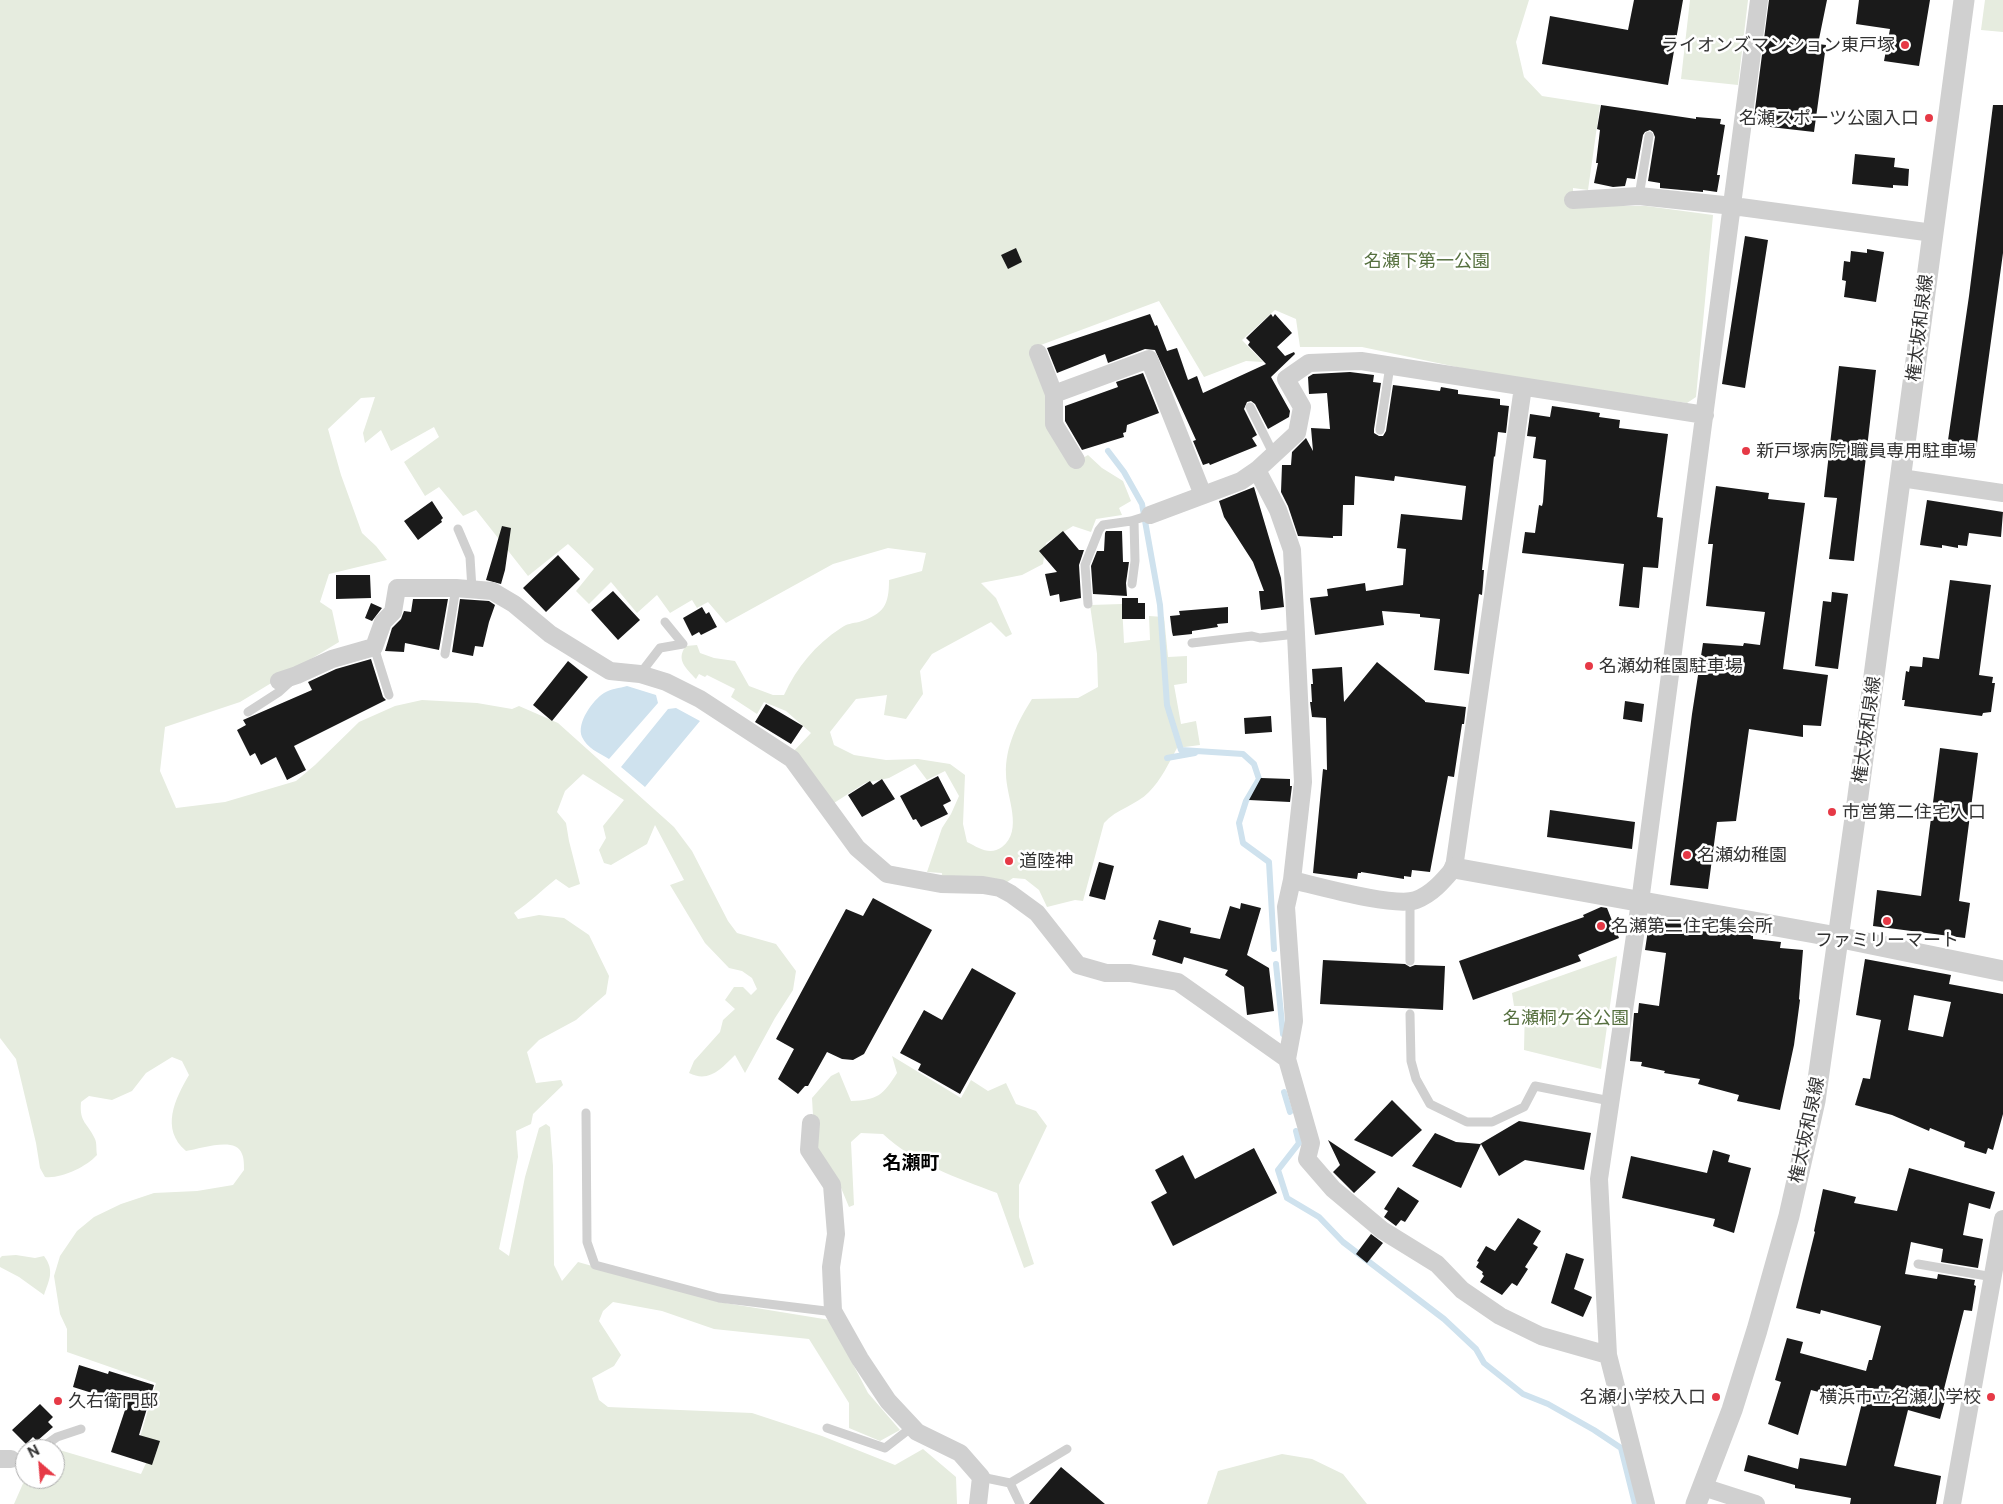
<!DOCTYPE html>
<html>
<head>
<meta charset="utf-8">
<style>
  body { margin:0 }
  #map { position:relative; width:2003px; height:1504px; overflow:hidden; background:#fff; font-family:"Public Sans",sans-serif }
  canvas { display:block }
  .north { position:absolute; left:15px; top:1439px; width:50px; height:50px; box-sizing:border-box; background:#fff; border:1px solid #adadad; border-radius:50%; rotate:333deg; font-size:14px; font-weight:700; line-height:20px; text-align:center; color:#333 }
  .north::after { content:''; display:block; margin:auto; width:18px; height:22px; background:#e63946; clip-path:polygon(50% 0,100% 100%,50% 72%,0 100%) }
</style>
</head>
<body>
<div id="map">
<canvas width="2003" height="1504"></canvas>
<div class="north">N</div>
</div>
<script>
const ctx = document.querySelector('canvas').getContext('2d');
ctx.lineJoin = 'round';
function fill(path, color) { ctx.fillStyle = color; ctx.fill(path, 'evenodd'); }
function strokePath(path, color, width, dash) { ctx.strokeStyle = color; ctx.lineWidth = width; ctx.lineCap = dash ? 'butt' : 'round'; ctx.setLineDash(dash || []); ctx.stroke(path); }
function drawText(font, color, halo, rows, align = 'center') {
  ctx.font = font + ' "Public Sans","Noto Sans JP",sans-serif'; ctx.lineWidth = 5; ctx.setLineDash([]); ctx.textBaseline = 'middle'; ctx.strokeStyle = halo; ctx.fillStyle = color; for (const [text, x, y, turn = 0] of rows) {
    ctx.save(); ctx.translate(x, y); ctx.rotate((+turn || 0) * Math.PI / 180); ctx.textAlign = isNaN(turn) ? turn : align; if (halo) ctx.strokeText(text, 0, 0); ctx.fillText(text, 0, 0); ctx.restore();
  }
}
fill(new Path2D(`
  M0,0H1529L1516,42L1524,77L1542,96L1600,105L1588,190L1573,188V206H1646L1713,215L1696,397L1687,403L1485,373L1362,347H1300L1296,319L1275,310L1242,340L1263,362L1246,361L1204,377L1159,301L1030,349L1074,463L1088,455L1102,468L1123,481L1131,501L1119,508L1122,515L1096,519L1091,532L1073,526L1046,543L1043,564L1022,575L981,583L996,598L1012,634L1006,637L991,622L932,654L920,671L923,694L906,719L884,715L887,695L856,699L830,732L834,745L854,755L886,760L918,759L950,764L965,775L963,824L967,842C979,848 990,856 1002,847C1024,830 1006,797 1006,774C1005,747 1018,721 1032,699L1078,698L1098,687L1097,654L1090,605L1122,604L1124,643L1150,640L1149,616L1164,617L1168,657L1187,656V683L1174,685L1181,724L1196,721L1200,745L1177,748C1169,763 1161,780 1149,792C1137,805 1116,809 1104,823L1083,901L1075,900L1047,907L1039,890L1025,879L1013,878L1000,887L941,881L942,873L927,872L942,828L951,814L959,796L945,771L927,780L915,764L889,778L865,783L834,803L791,754L811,733L786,711L764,702L757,714L731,697L735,689L707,675L705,677L699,674L696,679C687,669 675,660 686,646L697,645L700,653L714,658L735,661L749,686L773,695H784C797,667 815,645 841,628C846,624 853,623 859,622C884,614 889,605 889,580L922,571L926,553L888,548L833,564L726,623L708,602L697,608L692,600L670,613L657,595L637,613L611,582L589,604L576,591L594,569L568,544L528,576L476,510L463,516L439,487L425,496L404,462L439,437L434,427L391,451L381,430L365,443L363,433L375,397L361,398L328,429L341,475L362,533L376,546L387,560L329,574L320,602L332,610L339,642L240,702L165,727L160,771L176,808L225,802L296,781L315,765L359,722L395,706L422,700L477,703L512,709L519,706L558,723L674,827L692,851L728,921L737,933L776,944L796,971L793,990L775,1018L745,1073L735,1055C721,1069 709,1083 689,1073L694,1061L720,1032L723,1020L735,1009L725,1000L734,987H743L751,995L757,989L752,978L742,971L729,968L705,943L670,885L684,880L655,825L647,844L611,865L604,863L599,850L606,838L603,826L624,800L583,774L565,791L557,812L566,823L569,841L580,884L569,888L556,879C542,890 529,903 514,913L518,919L539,915L564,918L589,935L609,976L606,994L576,1020L539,1040L527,1052L536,1083L561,1080L563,1085L533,1114L531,1124L516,1131L518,1157L499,1249L509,1256L525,1177L539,1128L546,1124L550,1127L553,1166L554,1265L562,1281L578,1262L719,1302L830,1320L868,1393L900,1430L880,1441L849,1428V1403L809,1339L714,1329L662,1311L613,1302L603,1311L599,1321L621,1355L614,1366L592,1378L599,1400L608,1407L752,1413L822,1436L895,1465L923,1449L956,1477L957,1504H14L25,1479H55L56,1449L141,1474L152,1450L138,1444L156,1383L67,1352V1329L60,1314L54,1276L60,1256L77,1231L94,1217L121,1204L154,1193L197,1191L233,1185L244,1170C244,1165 244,1158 242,1154C236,1136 201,1149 186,1151C160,1129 175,1099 189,1075L182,1061L172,1057L146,1073L132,1091L112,1100L89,1096L81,1102C79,1123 88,1123 95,1139C97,1143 96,1150 97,1155C86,1167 61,1179 45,1177L40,1168L36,1143L16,1059L0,1038Z
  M1690,0H1748L1738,85L1681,79Z
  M1985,0H2003V32L1981,30Z
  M1617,956L1601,1069L1524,1050L1525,1006H1514L1512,993Z
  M892,1056L961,1098L971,1080L988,1091L1006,1083L1016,1104L1036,1111L1047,1126L1019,1185V1217L1034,1264L1024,1268L997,1193C957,1178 914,1163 883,1134L861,1133L851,1142L854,1205L849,1207L839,1183L815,1151L812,1098L831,1076L839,1072L851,1101C878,1100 883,1095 897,1073Z
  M16,1255L35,1258L44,1256C55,1271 49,1280 44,1295L19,1277L0,1267V1258L2,1256Z
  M1282,1454L1312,1459L1343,1474L1367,1504H1207L1218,1471Z`), '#e6ecdf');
fill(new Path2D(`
  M627,686L656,695L658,703L609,759C599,753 587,748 582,737C576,723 593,700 604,693C610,689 620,688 627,686Z
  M676,708L700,721L645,787L621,767L668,709Z`), '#cfe2ee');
strokePath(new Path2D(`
  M1108,451L1124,472L1142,504L1160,605L1167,705L1181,750L1243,754L1254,764L1259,779L1246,801L1239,823L1243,843L1269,862L1274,949
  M1167,758L1195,753
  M1276,964L1283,1034
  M1284,1092L1290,1112
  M1296,1131L1299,1143L1278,1170L1287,1198L1319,1217L1343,1242L1444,1319L1476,1349L1484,1363L1523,1394L1548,1404L1594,1430L1621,1448L1635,1504`), '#cfe2ee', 6);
fill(new Path2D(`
  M1634,0H1683L1668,85L1542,64L1550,16L1628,30Z
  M1769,0H1827L1818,44L1826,45L1814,132L1753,125Z
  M1859,0H1930L1919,66L1884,61L1890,29L1856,24Z
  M1601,105L1696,119V117L1721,119L1720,124L1725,125L1717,175H1720L1717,192L1703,190V192L1660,188V183L1648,181L1655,137L1653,132L1650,130L1645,132L1643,135L1635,179L1627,178L1625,186L1613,187L1594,183L1598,163H1596L1600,130L1597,129Z
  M1993,105H2003V253L1975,458L1946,454L1969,296Z
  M1855,154L1895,158L1894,167L1909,169L1908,186L1893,185V188L1852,184Z
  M1745,236L1768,240L1745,388L1722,384Z
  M1016,248L1022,262L1008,269L1001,255Z
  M1867,249L1884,252L1876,302L1844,297L1846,281L1842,280L1844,261L1850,262L1851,251L1867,253Z
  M1150,314L1155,326L1157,325L1167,351L1177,348L1188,380L1197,376L1203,393L1266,364L1248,345L1250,342L1246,338L1271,314L1273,317L1275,314L1292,333L1277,347L1285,356L1294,352L1295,354L1271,377L1290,411L1289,417L1268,429L1255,404L1251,401L1247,402L1244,409L1257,435L1252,438L1257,446L1210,465L1209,463L1203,465L1193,441L1196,440L1155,350L1145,349L1108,363L1105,354L1057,373L1047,348Z
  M1839,366L1876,370L1854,561L1829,559L1837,498L1824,497Z
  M1350,372L1374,375L1373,382L1381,383L1374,429V433L1379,436H1383L1386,431L1393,385L1440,391L1441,387L1458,390V394L1500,399V405L1509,406L1506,433L1498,432L1495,457L1494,456L1482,570H1484L1482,595L1479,594L1469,674L1434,670L1440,619L1420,617V614L1382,611L1384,625L1315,635L1310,598L1328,596L1327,589L1365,583L1366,591L1403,585L1406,549L1397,548L1401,514L1462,520L1466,486L1395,476L1394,481L1355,476L1354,505H1343L1342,536H1333V538L1298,536L1288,506L1281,492L1282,465H1291L1292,452L1306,438L1313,451L1311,428L1330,429L1327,393L1309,394L1308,377L1313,374Z
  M1143,373L1159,413L1127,425L1126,432L1123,433L1124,437L1082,450L1065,421V406L1118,387L1116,382Z
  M1552,406L1600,413L1599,417L1620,420L1619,428L1668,434L1657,517L1663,518L1658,568L1643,567L1639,608L1619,606L1624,564L1522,553L1525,532L1535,533L1539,505L1542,506L1543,502L1546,460L1533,458L1536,437L1527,436L1530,414L1550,417Z
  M1716,486L1769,493L1768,499L1805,503L1783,669L1828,675L1821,726L1803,725V737L1749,729L1736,821L1717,822L1708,889L1670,885L1692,714L1703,643L1743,646L1744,643L1760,645L1765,612L1706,606L1713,544H1708Z
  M1254,487L1281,578L1284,607L1261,610L1259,591H1264L1253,562L1224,517L1219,501Z
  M1927,500L2003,512L2001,537L1969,533L1967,546L1958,545V548L1942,545V548L1920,545Z
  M432,501L443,518L441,520L442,522L418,540L404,521Z
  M502,526L511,528L505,570L501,584L486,580Z
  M1063,531L1079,550H1084L1079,565L1081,598L1060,602L1059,594L1050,596L1045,574L1057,572L1039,551Z
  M1106,531H1122L1123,562H1129L1126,583L1127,596L1093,594L1091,566L1097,551H1104L1105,533Z
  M558,555L580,579L546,612L523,588Z
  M336,575H370L371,598L336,599Z
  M1950,580L1991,585L1979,675L1993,677L1992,683H1995L1991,712L1983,713L1982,716L1904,706L1905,700H1902L1906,671L1909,672L1910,666L1922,667L1923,657L1939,659Z
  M613,591L640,620L618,640L591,610Z
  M1832,592L1848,594L1838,669L1815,666L1823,601L1831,602Z
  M1122,598H1138V603H1145V619H1122Z
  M413,599H448L439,650L405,643L404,652L385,651L392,628L401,619L404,611L411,612Z
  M460,599L489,601L495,605L489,622L483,647L475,646L473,656L452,652Z
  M371,603L382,608L372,621L365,618Z
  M702,607L706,614L709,612L717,627L701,635L699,632L692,636L683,618Z
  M1228,607V623L1217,624L1218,627L1192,631V634L1173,636L1172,632L1170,616L1180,615L1179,611Z
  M371,659L383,697L386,700L294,746L306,770L287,780L276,757L261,765L255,753L250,756L237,730L246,725L243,720L312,690L308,682L336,669Z
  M568,661L588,677L552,721L533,705Z
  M1377,662L1425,701V702L1466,707L1464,724H1462L1454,777L1448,776L1430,872L1412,870L1411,877L1404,876V879L1361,872V873H1358L1357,879L1313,873L1323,769L1327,770L1326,718L1312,717L1310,702H1312L1311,684H1313L1312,669L1342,667L1344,702Z
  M1625,701L1644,704L1642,722L1623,719Z
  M766,704L803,726L791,744L755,722Z
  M1271,716L1272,732L1245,734L1244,718Z
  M1940,748L1978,753L1959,901L1970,903L1965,938L1873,926L1877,890L1921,896Z
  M938,776L951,801L943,805L948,814L921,827L916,819L913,820L900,796Z
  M1261,778L1290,779V786H1292L1290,802L1249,800Z
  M882,779L895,799L862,817L848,795L870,781L873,785Z
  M1550,810L1635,822L1632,849L1547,837Z
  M1099,862L1114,866L1105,900L1089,896Z
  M873,898L932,930L864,1054L853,1060L842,1059L827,1052L808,1086H805L798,1094L778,1079L794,1049L776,1039L846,909L863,916Z
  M1241,903L1261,908L1247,955L1269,968L1274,1011L1247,1015L1244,987L1225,975L1228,970L1184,957L1182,964L1152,955L1156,940L1153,939L1159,920L1191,928L1190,933L1220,939L1230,906L1240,909Z
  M1601,907L1607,908L1619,938L1578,955L1581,961L1473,1000L1459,961L1584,917L1583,915Z
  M1650,917L1682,922L1681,928L1722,934V932L1753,935V939L1781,942L1780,948L1803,950L1799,999L1800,1000L1794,1045L1780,1110L1737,1101L1739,1095L1698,1084L1700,1079L1664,1073L1665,1071L1641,1066L1642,1062L1630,1061L1634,1013H1638L1639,1003L1659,1006L1666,953L1645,950Z
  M1865,959L1951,975L1949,984L2003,994V1114L1993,1150L1988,1148L1986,1154L1964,1147L1965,1142L1930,1128L1929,1131L1892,1115L1855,1105L1863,1078L1870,1079L1881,1020L1856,1015ZM1914,995L1951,1002L1943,1037L1908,1030Z
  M1323,960L1405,964L1410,967L1415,965L1445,966L1443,1010L1320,1004Z
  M972,968L1016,993L960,1094L918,1070L921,1064L900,1053L924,1010L942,1020Z
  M1392,1100L1422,1130L1392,1157L1354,1140Z
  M1519,1121L1591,1133L1584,1170L1525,1160L1499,1176L1481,1144L1461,1188L1412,1166L1435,1133L1456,1142L1480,1144Z
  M1328,1140L1376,1172L1354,1193L1333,1172L1340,1165Z
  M1254,1148L1277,1193L1173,1246L1151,1202L1167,1193L1155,1170L1183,1155L1195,1179Z
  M1713,1150L1730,1155L1728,1162L1751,1168L1734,1233L1713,1226L1715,1219L1622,1198L1631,1156L1707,1173Z
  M1909,1168L1995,1192L1990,1209L1969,1203L1963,1235L1983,1239L1978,1268L1941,1262L1943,1249L1911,1242L1905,1274L1937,1279L1938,1274L1975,1280L1974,1285L1976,1286L1972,1311L1964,1310L1944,1389L1948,1390L1940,1419L1908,1410L1894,1466L1941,1476L1936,1504H1850L1851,1498L1795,1488V1485L1744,1471L1748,1455L1798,1469L1800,1458L1846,1466L1862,1403L1811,1390L1798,1435L1768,1424L1781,1382L1775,1380L1787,1338L1803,1342L1800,1353L1866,1371L1869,1360H1872L1881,1326L1821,1310L1820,1314L1796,1308L1815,1232L1814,1231L1823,1189L1856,1197L1854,1203L1897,1211Z
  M1398,1187L1419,1201L1405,1222L1401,1220L1396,1226L1384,1217L1388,1211L1384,1209Z
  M1518,1218L1541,1231L1533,1244L1538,1247L1525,1267L1528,1269L1517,1286L1512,1283L1502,1295L1480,1282L1484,1276L1482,1274L1483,1272L1476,1267L1479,1262L1477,1261L1486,1246L1495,1251Z
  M1371,1234L1383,1243L1367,1263L1356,1254Z
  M1566,1253L1584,1259L1574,1289L1592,1297L1583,1317L1551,1303Z
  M79,1365L108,1374L109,1371L154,1385L139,1435L160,1441L152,1465L111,1452L127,1404L73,1387Z
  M40,1404L53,1417L48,1422L53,1427L37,1441L33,1437L26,1444L12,1430Z
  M1061,1467L1105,1504H1029Z`), '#1a1a1a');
strokePath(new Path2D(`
  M1639,196L1649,136
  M1250,407L1274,455
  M1380,430L1390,366
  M458,529L470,557L472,589
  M1132,584L1135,561L1134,521
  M1088,604L1085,565L1099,530L1103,525L1131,521L1150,515
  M1192,643L1252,636L1260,638L1296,634
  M374,647L389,695
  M445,654L456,588
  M640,674L660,648L683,644L665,622
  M248,712L279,692L290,682
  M1410,901V961
  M1410,1014L1411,1061L1416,1079L1430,1104L1467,1122H1492L1524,1107L1535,1086L1610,1101
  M586,1113L587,1242L595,1265L719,1298L834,1312
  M1918,1264L1993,1277
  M827,1428L885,1448L912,1427
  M40,1449L57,1437L81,1429
  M11,1459L25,1457
  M981,1477L1010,1483L1067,1449
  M1010,1483L1020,1504`), '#d0d0d0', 9);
strokePath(new Path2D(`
  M1573,200L1639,196L1733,206L1933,233
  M1038,353L1054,394V424L1076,460
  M1054,394L1149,359L1203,495
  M1257,470L1278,510L1292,550L1303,782L1292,880L1286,907L1294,1021L1287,1059L1311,1143L1307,1159L1333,1189L1382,1230L1437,1264L1462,1290L1500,1316L1541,1336L1608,1355
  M1901,478L2003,493
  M1150,515L1241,481L1257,470L1297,433L1302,407L1286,379L1309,363L1361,361L1705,415
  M279,681L297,675L332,659L374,647L383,622L393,612L397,588H456L492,591L514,604L550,634L610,671L640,674L666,682L700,699L792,759L857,848L887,874L941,884L983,885L1000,888L1011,894L1037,913L1078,965L1106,973H1130L1178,982L1287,1059
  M1292,880C1318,886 1395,908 1416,900C1432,894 1443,881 1454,868L1523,387
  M811,1123L809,1150L832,1185L836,1234L831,1267L833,1311L860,1359L888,1401L917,1432L960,1453L981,1477L978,1504
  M0,1459H11
  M1703,1487L1756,1504
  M1646,1504L1608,1355L1599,1179L1640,902L1759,0
  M1952,1504L2003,1219`), '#d0d0d0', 18);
strokePath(new Path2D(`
  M1454,868L1837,937L2003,971
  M1696,1504L1732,1410L1757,1330L1789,1216L1815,1101L1856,811L1964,0`), '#d0d0d0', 21);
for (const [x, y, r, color] of [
  [1905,45,5,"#e63946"],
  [1929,118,5,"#e63946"],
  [1746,451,5,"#e63946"],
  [1589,666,5,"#e63946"],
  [1832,812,5,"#e63946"],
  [1687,855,5,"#e63946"],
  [1009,861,5,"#e63946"],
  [1887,921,5,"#e63946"],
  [1601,926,5,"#e63946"],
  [1716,1397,5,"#e63946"],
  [1991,1397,5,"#e63946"],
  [58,1401,5,"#e63946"]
]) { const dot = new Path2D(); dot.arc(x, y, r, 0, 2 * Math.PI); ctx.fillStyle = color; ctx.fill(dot); strokePath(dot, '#fff', 2); }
drawText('18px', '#333', '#fff', [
  ["ライオンズマンション東戸塚",1895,45,"right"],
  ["名瀬スポーツ公園入口",1919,118,"right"],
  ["新戸塚病院 職員専用駐車場",1756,451],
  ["名瀬幼稚園駐車場",1599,666],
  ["市営第二住宅入口",1842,812],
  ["名瀬幼稚園",1697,855],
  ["道陸神",1019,861],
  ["名瀬第二住宅集会所",1611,926],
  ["ファミリーマート",1887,940,"center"],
  ["名瀬小学校入口",1706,1397,"right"],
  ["横浜市立名瀬小学校",1981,1397,"right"],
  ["久右衛門邸",68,1401]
], 'left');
drawText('18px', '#56703f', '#fff', [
  ["名瀬下第一公園",1427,261],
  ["名瀬桐ケ谷公園",1566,1018]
]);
drawText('18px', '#333', '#fff', [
  ["権太坂和泉線",1920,328,-83],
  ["権太坂和泉線",1867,730,-82],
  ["権太坂和泉線",1807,1130,-78]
]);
drawText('bold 19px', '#000', '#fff', [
  ["名瀬町",911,1163]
]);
</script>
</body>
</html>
